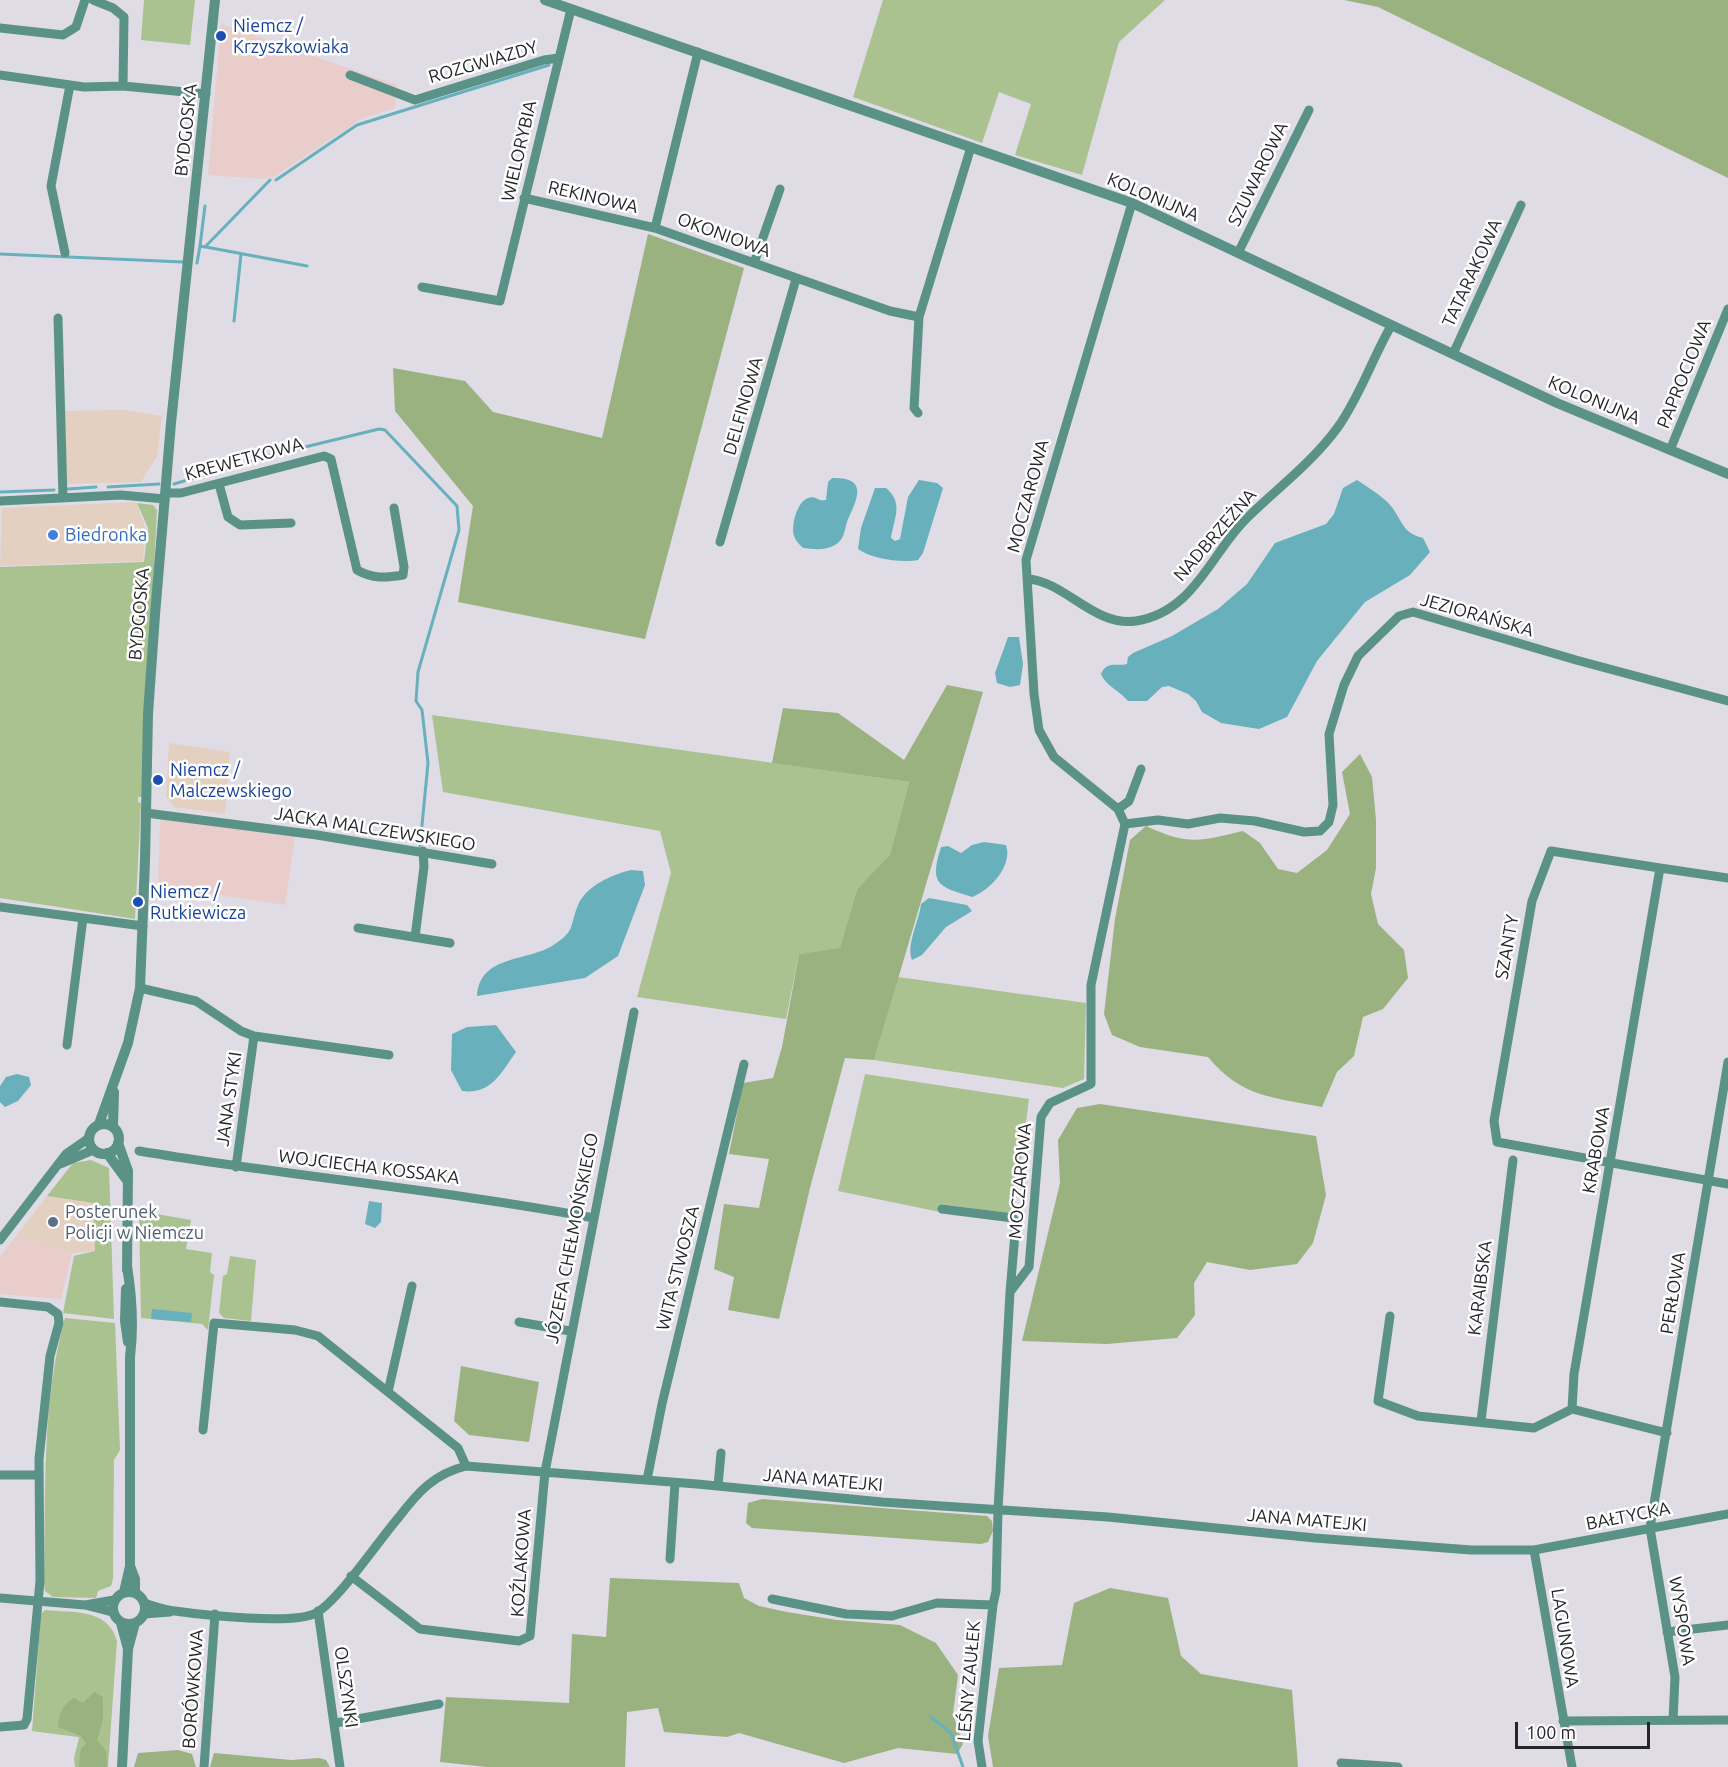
<!DOCTYPE html>
<html>
<head>
<meta charset="utf-8">
<style>
  body { margin:0 }
  #map { position:relative; width:1728px; height:1767px; overflow:hidden; background:#dfdce6; font-family:Ubuntu,sans-serif }
  canvas { display:block }
  .scale { position:absolute; left:1515px; top:1722px; width:135px; height:27px; box-sizing:border-box; border:3px solid #262529; border-top:0; padding-left:8px; font-size:18px; line-height:21px; white-space:nowrap; color:#262529; -webkit-text-stroke:4px #fff; paint-order:stroke }
</style>
</head>
<body>
<div id="map">
<canvas width="1728" height="1767"></canvas>
<div class="scale">100 m</div>
</div>
<script>
const ctx = document.querySelector('canvas').getContext('2d');
ctx.lineJoin = 'round';
function fill(path, color) { ctx.fillStyle = color; ctx.fill(path, 'evenodd'); }
function strokePath(path, color, width, dash) { ctx.strokeStyle = color; ctx.lineWidth = width; ctx.lineCap = dash ? 'butt' : 'round'; ctx.setLineDash(dash || []); ctx.stroke(path); }
function drawText(font, color, halo, rows, align = 'center') {
  ctx.font = font + ' Ubuntu,sans-serif'; ctx.lineWidth = 5; ctx.setLineDash([]); ctx.textBaseline = 'middle'; ctx.strokeStyle = halo; ctx.fillStyle = color; for (const [text, x, y, turn = 0] of rows) {
    ctx.save(); ctx.translate(x, y); ctx.rotate((+turn || 0) * Math.PI / 180); ctx.textAlign = isNaN(turn) ? turn : align; if (halo) ctx.strokeText(text, 0, 0); ctx.fillText(text, 0, 0); ctx.restore();
  }
}
fill(new Path2D(`
  M124,410L162,416L157,456L141,482L66,484L63,411Z
  M136,502L146,529L143,561L0,566L2,508Z
  M169,743L230,752L225,814L174,807L166,797Z
  M47,1196L93,1203L95,1251L72,1253L16,1236Z`), '#e3d0c1');
fill(new Path2D(`
  M221,24L397,85L395,108L363,118L275,176L263,179L208,175Z
  M160,819L295,837L285,905L158,886Z
  M16,1236L72,1253L61,1299L0,1294V1257Z`), '#e8cdcb');
fill(new Path2D(`
  M144,0H195L190,45L141,40Z
  M883,0H1165L1119,42L1082,175L1015,155L1031,104L999,92L982,143L853,97Z
  M137,503L153,505L157,510L142,797H138V802L141,803L135,919L0,898V567L144,562L148,528Z
  M432,715L909,782L890,854L857,889L840,949L799,954L786,1019L637,997L671,873L660,831L443,792Z
  M898,977L1086,1003L1084,1079L1063,1088L874,1060Z
  M865,1074L1029,1099L1014,1214L941,1204L940,1212L838,1191Z
  M91,1160L109,1168L114,1319L63,1313L74,1256L95,1251L93,1203L47,1196L73,1163Z
  M139,1211L191,1220L186,1249L212,1253L210,1272L214,1275L208,1330L202,1324L141,1318Z
  M230,1256L256,1260L251,1321L224,1318L219,1313L223,1276L227,1274Z
  M65,1318L115,1323L120,1450L114,1460L113,1579L111,1586L98,1591L96,1598L53,1597L45,1591L44,1584C46,1496 41,1404 65,1318Z
  M45,1610C74,1613 108,1608 117,1641L108,1767H75L74,1758L79,1738L78,1737L32,1731L41,1614Z`), '#aac290');
fill(new Path2D(`
  M1344,0H1728V178L1378,7Z
  M648,234L744,268L645,639L458,602L473,506L395,411L393,368L465,381L493,412L602,438Z
  M947,685L983,692L874,1060L845,1058L810,1188L779,1319L728,1310L734,1277L714,1269L724,1204L759,1208L769,1159L729,1154L743,1083L773,1078L782,1047L799,954L840,948L857,889L890,854L909,782L772,763L783,708L838,713L904,760Z
  M1360,754L1372,777L1376,820V868L1371,894L1378,924L1404,950L1408,978L1383,1009L1363,1017L1354,1056L1337,1072L1322,1107C1273,1097 1242,1098 1208,1057L1140,1047L1112,1035L1104,1014L1115,919L1130,840L1146,826C1189,846 1200,841 1243,831L1260,843L1278,869L1297,873L1327,850L1350,814L1342,772Z
  M1100,1104L1316,1136L1326,1195L1313,1243L1297,1264L1250,1270L1207,1262L1194,1283L1195,1315L1177,1338L1107,1344L1022,1341L1060,1183L1058,1140L1077,1108Z
  M461,1366L539,1382L529,1442L469,1435L454,1421Z
  M762,1499L987,1516L992,1521L993,1531L988,1542L981,1544L752,1528L746,1523L748,1503Z
  M610,1578L739,1583L744,1598L759,1606L787,1612L837,1620L900,1625L936,1643L958,1675L953,1714L963,1744L957,1754L898,1748L844,1763L739,1733L727,1737L664,1732L658,1708L627,1712L625,1767H487L440,1762L446,1697L569,1703L572,1634L606,1637Z
  M1110,1588L1168,1598L1181,1656L1201,1674L1292,1690L1298,1767H993L988,1736L999,1668L1062,1665L1074,1603Z
  M94,1692L103,1697V1720L97,1740L106,1751L107,1767H79L81,1748L86,1744L81,1736L58,1727C57,1717 65,1702 74,1698L83,1703Z
  M178,1750L192,1754L196,1767H134L138,1753Z
  M214,1753L291,1760L319,1758L326,1760L330,1767H210Z`), '#9ab280');
fill(new Path2D(`
  M832,478C865,477 860,494 849,517C844,527 846,539 835,545C825,551 813,549 803,548C799,544 796,541 794,536C791,525 797,502 808,498C816,495 818,502 826,500L828,482Z
  M919,480L937,483L943,488L923,553L918,560C901,563 872,559 858,549L861,528L875,488H886C904,503 894,518 891,538L895,541L900,539L908,497Z
  M1357,480C1366,486 1376,492 1384,499C1403,515 1398,532 1423,538L1430,552L1410,575L1365,602L1317,661L1287,717L1259,729L1221,723L1202,712L1196,701L1188,694L1169,686L1162,687L1147,701H1128C1120,691 1106,686 1101,674C1107,660 1117,667 1127,664L1128,657L1133,653L1172,636L1218,609L1247,584L1275,543L1326,524L1334,514L1343,488Z
  M1008,637H1019L1023,664L1020,685L1010,687L997,683L995,673Z
  M984,842L1006,845C1013,865 991,890 972,897C938,886 929,885 941,847L948,846L961,853L972,845Z
  M631,870L643,871L645,885L618,956L585,978L477,996C480,955 525,962 552,946C576,931 569,927 578,905C587,885 612,875 631,870Z
  M929,898L967,905L972,911L946,927L922,955L912,960C906,944 919,922 921,904Z
  M496,1025L516,1052C501,1073 491,1095 462,1091L451,1070L452,1034L467,1027Z
  M17,1074L29,1077L31,1085L18,1101L5,1107L0,1102V1086L6,1077Z
  M369,1201L382,1203L381,1222L375,1228L365,1224Z
  M152,1309L192,1313L191,1322L151,1319Z`), '#67b0bc');
strokePath(new Path2D(`
  M276,180L357,125L549,65
  M200,246L205,206
  M206,247L307,266
  M0,254L183,262
  M197,263L200,246L205,247L270,180
  M234,321L241,254
  M174,484L268,456L379,429L385,430L457,506L459,530L418,672L416,701L422,710L428,763L420,846
  M108,487L159,484
  M68,489L96,487
  M0,492L54,490
  M931,1717L951,1733L963,1767`), '#67b0bc', 3);
strokePath(new Path2D(`
  M93,0L113,8L124,17L123,86
  M0,28L63,35L76,27L85,0
  M698,52L655,228L890,311L919,317L971,147
  M0,75L84,87L123,86L206,94
  M350,75L415,100L544,60L559,58
  M524,198L655,228
  M65,253L51,186L70,85
  M1238,253L1309,110
  M754,263L780,189
  M422,287L500,301L571,9
  M58,318L63,498
  M1453,354L1521,205
  M918,413L914,408L919,317
  M1670,450L1728,309
  M219,484L228,517L240,525L291,523
  M165,493H181L324,456L331,459L357,570C373,579 385,578 403,575L404,567L394,508
  M0,501L121,495L165,499
  M720,542L796,279
  M1028,579C1066,582 1094,627 1136,621C1193,612 1210,556 1244,521C1275,490 1312,463 1338,427C1360,396 1372,359 1391,326
  M1118,809L1129,801L1141,769
  M146,813L317,835L492,864
  M1125,824L1158,820L1188,824L1220,818L1255,821L1304,832L1320,831L1329,822L1333,805L1329,734L1344,685L1358,656L1399,616L1413,612L1576,660L1728,701
  M1660,868L1551,851L1532,901L1494,1121L1497,1142L1728,1184
  M0,907L143,926
  M358,928L450,943
  M415,937L424,867L423,851
  M140,988L196,1001L241,1031L254,1036L389,1055
  M67,1045L83,918
  M139,1151C290,1176 443,1190 594,1218
  M60,1164L93,1150
  M236,1167L254,1036
  M942,1209L1013,1218L1016,1222L1010,1292
  M0,1240L66,1154L89,1138
  M0,1302L48,1307L58,1314L59,1323L50,1356L39,1459L40,1581L27,1719L24,1725L0,1727
  M1390,1316L1378,1401L1418,1416L1534,1428L1572,1409
  M519,1322L570,1331
  M388,1392L412,1286
  M1481,1421L1513,1160
  M203,1430L214,1323L295,1330L318,1336L458,1448L466,1466
  M1667,1433L1572,1409L1574,1374L1660,868L1728,878
  M0,1475H38
  M647,1480L662,1404L744,1064
  M718,1486L721,1453
  M1534,1550L1572,1767
  M670,1559L675,1483
  M351,1576L420,1629L519,1641L530,1636L545,1472L634,1012
  M0,1598L85,1605L112,1612
  M772,1599L846,1614L892,1616L937,1603L993,1605L978,1741L982,1767
  M144,1603C154,1606 165,1610 175,1611C203,1615 294,1625 316,1613C339,1600 379,1540 399,1517C418,1492 434,1474 466,1466L697,1484L882,1502L1108,1517L1315,1538L1471,1550H1534L1728,1514
  M85,1605L114,1600
  M993,1605L996,1591L998,1510L1010,1292L1029,1267L1041,1117L1050,1103L1091,1084V985L1125,824L1118,809L1054,757L1039,730L1034,694L1026,560L1132,203
  M318,1611L340,1767
  M144,1614L170,1612
  M1667,1632L1728,1625
  M1673,1720L1675,1677L1650,1528L1728,1062
  M1563,1721L1728,1720
  M336,1723L439,1704
  M1341,1763L1398,1767
  M204,1767L215,1614`), '#5b9287', 9);
strokePath(new Path2D(`
  M545,0L1132,203L1557,403L1728,474
  M89 1139a15 15 0 1 1 30 0a15 15 0 1 1-30 0Z
  M99,1124L128,1043L140,988L145,861L148,714L155,615L171,423L215,0
  M113,1126L114,1092
  M118,1143L128,1171L127,1270
  M107,1153L126,1179
  M126,1289L125,1321L128,1342
  M130,1566L135,1579V1593
  M113 1608a16 16 0 1 1 32 0a16 16 0 1 1-32 0Z
  M124,1592L130,1566V1357C134,1325 132,1297 127,1266
  M121,1623L128,1649L122,1767
  M128,1649L135,1623`), '#5b9287', 10);
for (const [x, y, r, color] of [
  [221,36,6,"#1a4fb4"],
  [53,535,6,"#3f7fe0"],
  [158,780,6,"#1a4fb4"],
  [138,902,6,"#1a4fb4"],
  [53,1222,6,"#5c6f8a"]
]) { const dot = new Path2D(); dot.arc(x, y, r, 0, 2 * Math.PI); ctx.fillStyle = color; ctx.fill(dot); strokePath(dot, '#fff', 2); }
drawText('18px', '#164399', '#fff', [
  ["Niemcz /",233,26],
  ["Krzyszkowiaka",233,47],
  ["Niemcz /",170,770],
  ["Malczewskiego",170,791],
  ["Niemcz /",150,892],
  ["Rutkiewicza",150,913]
], 'left');
drawText('18px', '#262529', '#fff', [
  ["ROZGWIAZDY",483,62,-16],
  ["BYDGOSKA",186,130,-84],
  ["WIELORYBIA",519,151,-77],
  ["SZUWAROWA",1258,174,-64],
  ["REKINOWA",593,197,13],
  ["KOLONIJNA",1153,197,23],
  ["OKONIOWA",724,235,20],
  ["TATARAKOWA",1472,273,-65],
  ["PAPROCIOWA",1684,374,-68],
  ["KOLONIJNA",1594,400,23],
  ["DELFINOWA",743,406,-74],
  ["KREWETKOWA",244,459,-15],
  ["MOCZAROWA",1028,496,-75],
  ["NADBRZEŻNA",1215,535,-49],
  ["BYDGOSKA",139,614,-85],
  ["JEZIORAŃSKA",1477,615,16],
  ["JACKA MALCZEWSKIEGO",375,829,9],
  ["SZANTY",1507,947,-80],
  ["JANA STYKI",229,1099,-82],
  ["KRABOWA",1596,1150,-80],
  ["WOJCIECHA KOSSAKA",369,1167,7],
  ["MOCZAROWA",1020,1181,-85],
  ["JÓZEFA CHEŁMOŃSKIEGO",572,1238,-79],
  ["WITA STWOSZA",678,1268,-76],
  ["KARAIBSKA",1480,1288,-83],
  ["PERŁOWA",1673,1293,-81],
  ["JANA MATEJKI",823,1480,5],
  ["BAŁTYCKA",1628,1516,-11],
  ["JANA MATEJKI",1307,1520,5],
  ["KOŹLAKOWA",521,1563,-86],
  ["WYSPOWA",1682,1621,81],
  ["LAGUNOWA",1565,1638,81],
  ["LEŚNY ZAUŁEK",969,1681,-85],
  ["OLSZYNKI",346,1687,82],
  ["BORÓWKOWA",193,1689,-86]
]);
drawText('18px', '#366cbe', '#fff', [
  ["Biedronka",65,535]
], 'left');
drawText('18px', '#4e5e75', '#fff', [
  ["Posterunek",65,1212],
  ["Policji w Niemczu",65,1233]
], 'left');
</script>
</body>
</html>
